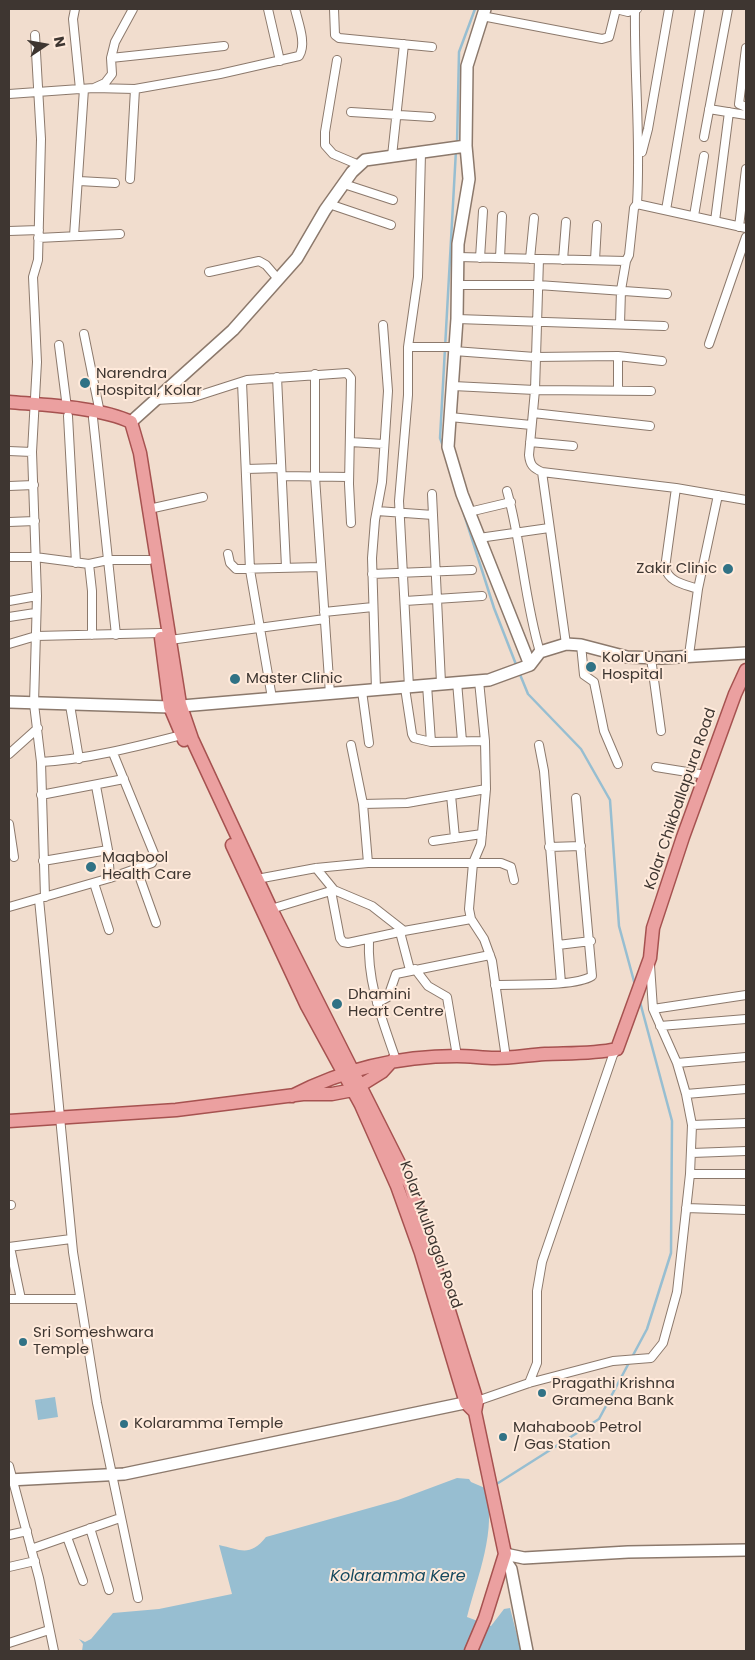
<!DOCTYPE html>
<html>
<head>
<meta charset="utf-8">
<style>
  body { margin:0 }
  #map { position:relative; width:755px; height:1660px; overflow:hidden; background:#f1ddce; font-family:Poppins,sans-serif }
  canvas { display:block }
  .frame { position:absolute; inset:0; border:10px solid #3e3631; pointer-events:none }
  .north { position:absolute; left:20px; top:20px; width:50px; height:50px; -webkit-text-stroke:4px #ffeadb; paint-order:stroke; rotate:78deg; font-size:14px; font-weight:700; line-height:20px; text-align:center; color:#3e3631 }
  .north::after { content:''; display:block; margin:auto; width:18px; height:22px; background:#3e3631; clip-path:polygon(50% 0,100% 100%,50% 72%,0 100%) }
</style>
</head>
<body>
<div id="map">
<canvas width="755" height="1660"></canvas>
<div class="frame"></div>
<div class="north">N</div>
</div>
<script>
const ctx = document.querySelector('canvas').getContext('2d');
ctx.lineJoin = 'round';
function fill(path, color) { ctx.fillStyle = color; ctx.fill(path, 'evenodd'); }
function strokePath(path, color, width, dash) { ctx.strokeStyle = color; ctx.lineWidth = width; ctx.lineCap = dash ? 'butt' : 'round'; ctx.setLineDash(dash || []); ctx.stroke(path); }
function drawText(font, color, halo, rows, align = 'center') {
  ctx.font = font + ' Poppins,sans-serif'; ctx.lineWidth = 4; ctx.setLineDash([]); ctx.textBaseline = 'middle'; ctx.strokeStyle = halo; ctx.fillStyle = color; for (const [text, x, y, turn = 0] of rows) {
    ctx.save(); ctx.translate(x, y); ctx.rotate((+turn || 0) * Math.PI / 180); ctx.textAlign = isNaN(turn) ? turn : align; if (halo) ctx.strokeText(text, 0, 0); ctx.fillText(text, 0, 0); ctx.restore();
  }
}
fill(new Path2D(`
  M55,1397L58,1417L38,1420L35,1400Z
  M457,1478L469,1479L471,1482L485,1488C498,1529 477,1577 467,1617L491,1626L504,1609L510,1608L521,1651H82L83,1644L79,1639L85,1642L91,1639L113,1613L159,1609L232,1594L219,1545C241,1550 250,1557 266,1537L398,1500Z`), '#97bed1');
strokePath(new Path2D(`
  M457,145L459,52L475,9
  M443,446L440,438L456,150
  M464,514L494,608L517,667
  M519,672L528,694L581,749L610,800L619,926L635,985
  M495,1485L599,1419L647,1329L671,1253L672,1121L640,1002`), '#97bed1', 2.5);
const street = new Path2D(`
  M75,9L73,19L80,89
  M268,9L280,61
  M334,9L335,35L339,38L432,47
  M616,9L628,12L637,9
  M635,11C634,75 641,139 637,204
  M482,16L602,39L609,37L616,9
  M35,35L41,139L38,260L33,277L37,362L32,452L37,596L34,704L41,762L45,897
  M746,48L739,104L746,107
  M111,58L224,46
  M337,60L325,132V145L333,154L359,165
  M94,88L135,89L220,74L299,56C307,44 298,22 295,9
  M9,94L94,88L105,83L112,74L111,58L115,42L133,9
  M709,109L746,115
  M351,112L431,117
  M704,137L728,9
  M642,152L648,129L669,9
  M392,156L404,44
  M130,179L135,89
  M79,181L115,183
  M344,184L393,200
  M329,204L391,225
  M666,210L700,9
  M694,216L704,156
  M715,221L729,112
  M739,227L746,169
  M9,231L39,230
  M74,236L84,89
  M38,238L120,234
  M458,257L626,261L629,255L634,208L637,204L746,228
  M480,258L483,211
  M500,258L502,216
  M530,259L534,218
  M539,259L535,390L529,455C530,465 533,468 542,472L676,488L746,500
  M563,260L566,222
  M595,260L597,225
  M209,272L259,261L266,265L278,279
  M457,285H538L667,294
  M457,319L664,326
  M620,324L621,290L626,261
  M84,334L100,413
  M709,344L746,237
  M59,345L67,408
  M408,347H455
  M454,351L535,357L618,356L662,361
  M315,374V477L330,694
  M277,377L286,567
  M242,382L250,570L272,698
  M453,386L535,390L651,391
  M618,389V356
  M156,400L191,398L247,380L347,373L351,378L349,484L351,523
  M533,413L650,426
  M68,416L76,563
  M450,417L531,425
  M93,418L116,635
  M350,442L384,444
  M530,442L573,446
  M9,451L32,452
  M246,469L281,468
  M542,472L566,644
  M282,476L349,477
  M9,486L34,485
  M676,488L665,568C670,583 684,584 698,589
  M507,491C522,544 524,599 540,652
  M432,494L441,683
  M149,509L203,497
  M377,511L433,515
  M469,512L511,502
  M9,522L35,521
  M479,538L549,528
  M228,554L230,563L236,569L321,567
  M9,557H35L89,564L108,560H149
  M89,564L92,591V635
  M372,574L472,570
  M9,601L37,596
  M405,601L482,596
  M324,612L373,607
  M9,617L35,613
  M170,640L325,619
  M9,644L36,636L161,633
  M581,645L584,675L594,682L604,731L618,764
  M689,655L698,589L718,495
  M651,658L661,731
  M479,681L485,741L486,789L481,844L473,863L469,909L471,919L484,939L492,961L506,1058
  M457,682L462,741
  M427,685L431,742
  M409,687L399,501L408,395V347L418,277L421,153
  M405,688L412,734L414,738L431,742L485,741
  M376,690L372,558L375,520L382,482L388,391L383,325
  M362,691L369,743
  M70,705L79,759
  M351,745L363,804L368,863
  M539,745L544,771L561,983
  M9,754L38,728
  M41,762C89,759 135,747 182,735
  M656,767L706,775
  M96,786L108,850L110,878
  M41,795L124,779
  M451,795L455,838
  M363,804L407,803L486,789
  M9,824L14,857
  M433,841L482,834
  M549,847L581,846
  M43,861L108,850
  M316,868L334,890L372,906L404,931L471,919
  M137,870L156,923
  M257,879L316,868L368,863H501L511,867L514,880
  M94,883L109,930
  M331,891L340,938L343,942L348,943L404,931
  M39,899L73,1252L97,1403L138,1598
  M9,907L110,878L152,863L155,856L113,753
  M271,909L334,890
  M400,932L410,970
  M369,939C367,983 382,1019 396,1060
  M558,945L591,941
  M415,969L428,986L447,997L457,1056
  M495,985C518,984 575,987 592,976L576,798
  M377,1003L388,997L396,974L490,955
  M653,1009L746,995
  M660,1026L746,1019
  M677,1063L746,1057
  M686,1094L746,1089
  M692,1125L746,1123
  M692,1153L746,1151
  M690,1174H746
  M9,1205H11
  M686,1208L746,1210
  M9,1247L71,1239
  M10,1247L21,1299
  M9,1299H80
  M529,1383L537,1363V1291L542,1262L613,1055L617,1049
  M477,1401L529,1383L613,1361L651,1358L663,1343L677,1292L690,1174L692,1125L686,1094L677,1063L653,1009L650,965
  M9,1466L39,1578L54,1651
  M90,1528L109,1590
  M9,1535L27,1531
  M67,1537L83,1581
  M31,1549L120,1518
  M9,1567L35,1561
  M9,1643L49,1630`);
const secondary = new Path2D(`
  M466,146L469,179L458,244L457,319L448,447L462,494L530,665
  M131,422L233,330L297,258L325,210L352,172L365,160L466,146L467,66L485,9
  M9,702L170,707L489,680L530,665L540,652L566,644L581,645L627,657L662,658L746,653
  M9,1480L124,1474L474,1401
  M505,1554L524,1558L628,1552L746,1550
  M504,1559L511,1569L527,1651`);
const primary = new Path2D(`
  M9,402C44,405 100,407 131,422L140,453L180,704L192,739L271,909L410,1185L477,1401L475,1412L505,1554L485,1618L471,1651
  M161,638L170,707L184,740
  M232,845L307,1006L361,1105L397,1186L421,1253L466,1403L475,1412
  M292,1096C344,1069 398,1056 457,1056C470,1056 483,1058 495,1058C512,1058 528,1055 545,1054C570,1053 593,1054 617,1049L650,958L653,928L683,837L735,694L746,670
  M9,1121L176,1110L303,1094H332L353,1090L382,1072L392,1061`);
strokePath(street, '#8c796c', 10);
strokePath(secondary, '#8c796c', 14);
strokePath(primary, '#a65250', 15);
strokePath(street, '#fff', 8);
strokePath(secondary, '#fff', 11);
strokePath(primary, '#eba0a0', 12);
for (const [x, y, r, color] of [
  [85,383,6,"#317285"],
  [728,569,6,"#317285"],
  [591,667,6,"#317285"],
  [235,679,6,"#317285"],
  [91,867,6,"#317285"],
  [337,1004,6,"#317285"],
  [23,1342,5,"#317285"],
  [542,1393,5,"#317285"],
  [124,1424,5,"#317285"],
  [503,1437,5,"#317285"]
]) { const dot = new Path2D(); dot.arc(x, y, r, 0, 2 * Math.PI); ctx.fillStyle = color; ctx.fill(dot); strokePath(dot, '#ffeadb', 2); }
drawText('15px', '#3e3631', '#ffeadb', [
  ["Narendra",96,374],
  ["Hospital, Kolar",96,391],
  ["Zakir Clinic",717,569,"right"],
  ["Kolar Unani",602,658],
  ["Hospital",602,675],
  ["Master Clinic",246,679],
  ["Maqbool",102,858],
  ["Health Care",102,875],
  ["Dhamini",348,995],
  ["Heart Centre",348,1012],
  ["Sri Someshwara",33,1333],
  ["Temple",33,1350],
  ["Pragathi Krishna",552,1384],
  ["Grameena Bank",552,1401],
  ["Kolaramma Temple",134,1424],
  ["Mahaboob Petrol",513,1428],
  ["/ Gas Station",513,1445]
], 'left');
drawText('15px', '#3e3631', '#ffeadb', [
  ["Kolar Chikballapura Road",681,799,-71],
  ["Kolar Mulbagal Road",430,1235,70]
]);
drawText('italic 16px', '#16495e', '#ffeadb', [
  ["Kolaramma Kere",398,1577]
]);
</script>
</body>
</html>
